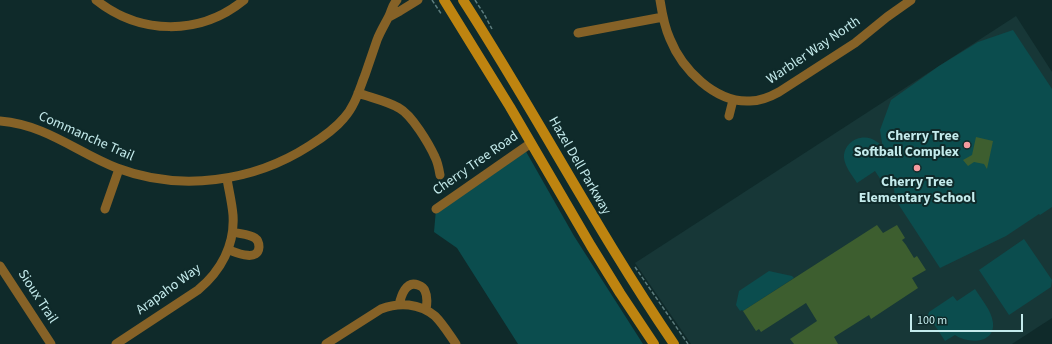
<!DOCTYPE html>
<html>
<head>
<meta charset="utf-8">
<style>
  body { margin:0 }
  #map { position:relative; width:1052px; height:344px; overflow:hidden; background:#0f2a2a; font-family:"Source Sans 3",sans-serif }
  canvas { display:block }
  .scale { position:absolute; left:910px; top:314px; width:113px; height:18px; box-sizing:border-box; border:2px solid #c4ebec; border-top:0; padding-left:5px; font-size:12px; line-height:14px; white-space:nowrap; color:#c4ebec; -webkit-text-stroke:3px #0f2a2a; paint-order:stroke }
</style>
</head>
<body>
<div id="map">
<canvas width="1052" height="344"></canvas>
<div class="scale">100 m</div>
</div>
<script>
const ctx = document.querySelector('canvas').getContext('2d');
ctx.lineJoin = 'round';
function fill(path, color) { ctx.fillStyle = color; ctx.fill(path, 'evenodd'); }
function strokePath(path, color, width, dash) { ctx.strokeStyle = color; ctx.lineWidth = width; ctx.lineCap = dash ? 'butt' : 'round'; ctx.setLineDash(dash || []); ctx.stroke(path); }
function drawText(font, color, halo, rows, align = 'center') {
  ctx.font = font + ' "Source Sans 3",sans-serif'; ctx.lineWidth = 4; ctx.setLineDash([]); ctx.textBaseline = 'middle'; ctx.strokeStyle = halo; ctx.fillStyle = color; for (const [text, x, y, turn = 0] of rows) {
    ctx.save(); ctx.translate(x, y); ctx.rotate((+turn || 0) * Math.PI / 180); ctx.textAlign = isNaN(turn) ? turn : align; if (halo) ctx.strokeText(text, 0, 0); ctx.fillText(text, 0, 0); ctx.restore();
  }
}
fill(new Path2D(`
  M1016,16L1052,72V318L1012,344H691L635,263Z`), '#173737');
fill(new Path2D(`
  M1013,30L1052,89V207L1040,215L1039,214L1006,236L940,268L895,199L893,179L891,174L881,180L875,171L857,183C852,175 845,167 844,158C843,141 864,131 877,142C880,143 882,147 883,149L880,130L891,100L939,66L978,42Z
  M524,148L574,236L643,344H518L457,248L434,232L436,209Z
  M1024,239L1052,280L1051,287L1009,315L979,270Z
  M769,271L792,276L794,278L743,311L742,310L740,311L736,305L739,291Z
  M975,289C981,299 992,311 993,323C995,344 968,344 955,335L945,341L928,315L929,312L953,296L957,301Z`), '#0b4d4e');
fill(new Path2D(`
  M976,137L993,141L987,169L984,164L974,162L968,166L963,160L972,155Z
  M877,225L883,233L897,225L905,238L902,240L906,245L914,258L917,256L926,270L912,278L918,288L871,319L869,315L834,337L838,344H794L790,339L817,321L806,303L761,332L759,329L756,331L743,311Z`), '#3d5e2f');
strokePath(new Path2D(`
  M432,0L442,15
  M475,0L484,14L492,29
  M635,267L688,344`), '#5d7d7e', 1.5, [4, 2]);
strokePath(new Path2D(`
  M96,0C140,35 200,36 244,0
  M660,0C662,13 664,26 670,39C682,69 715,103 750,101C761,101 770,97 779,92L855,43L887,17L911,0
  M389,17L400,11L418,0
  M578,33L663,17
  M358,93C372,98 387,101 399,108C412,115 429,144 435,157C438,163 439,169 440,175
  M729,116L733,100
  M0,121C47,125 76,152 117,168C180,192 253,182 309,146C322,138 334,130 344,118C355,106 359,90 365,75C369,63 373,52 377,40C380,32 385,24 389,16C392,10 392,5 397,0
  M105,209L119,169
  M436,209L531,143
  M229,250C237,253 258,262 259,247C259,243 258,240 255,238C249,234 240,234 233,232
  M0,266L51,344
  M399,305C401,296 406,280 418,285C421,286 424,288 425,291C428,297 427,304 426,310
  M116,344L198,290C221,271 235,245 233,215C232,203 229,191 227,179
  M326,344L381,309C399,302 419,303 435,316C443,324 449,334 456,344`), '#866227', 9);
strokePath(new Path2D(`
  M444,0L510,107L591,246L620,293L654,344
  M463,0C536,113 598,233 674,344`), '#be8410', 10);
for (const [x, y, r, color] of [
  [967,145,4,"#f49b9f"],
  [917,168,4,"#f49b9f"]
]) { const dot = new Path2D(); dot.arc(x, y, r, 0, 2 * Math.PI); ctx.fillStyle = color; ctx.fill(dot); strokePath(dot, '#0f2a2a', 1.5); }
drawText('14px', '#c4ebec', '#0f2a2a', [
  ["Warbler Way North",814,51,-34],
  ["Commanche Trail",86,137,24],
  ["Cherry Tree Road",476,164,-35],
  ["Hazel Dell Parkway",579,166,60],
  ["Arapaho Way",169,290,-36],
  ["Sioux Trail",37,297,57]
]);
drawText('bold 14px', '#c4ebec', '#0f2a2a', [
  ["Cherry Tree",959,137],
  ["Softball Complex",959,153],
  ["Cherry Tree",917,183,"center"],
  ["Elementary School",917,199,"center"]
], 'right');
</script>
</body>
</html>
